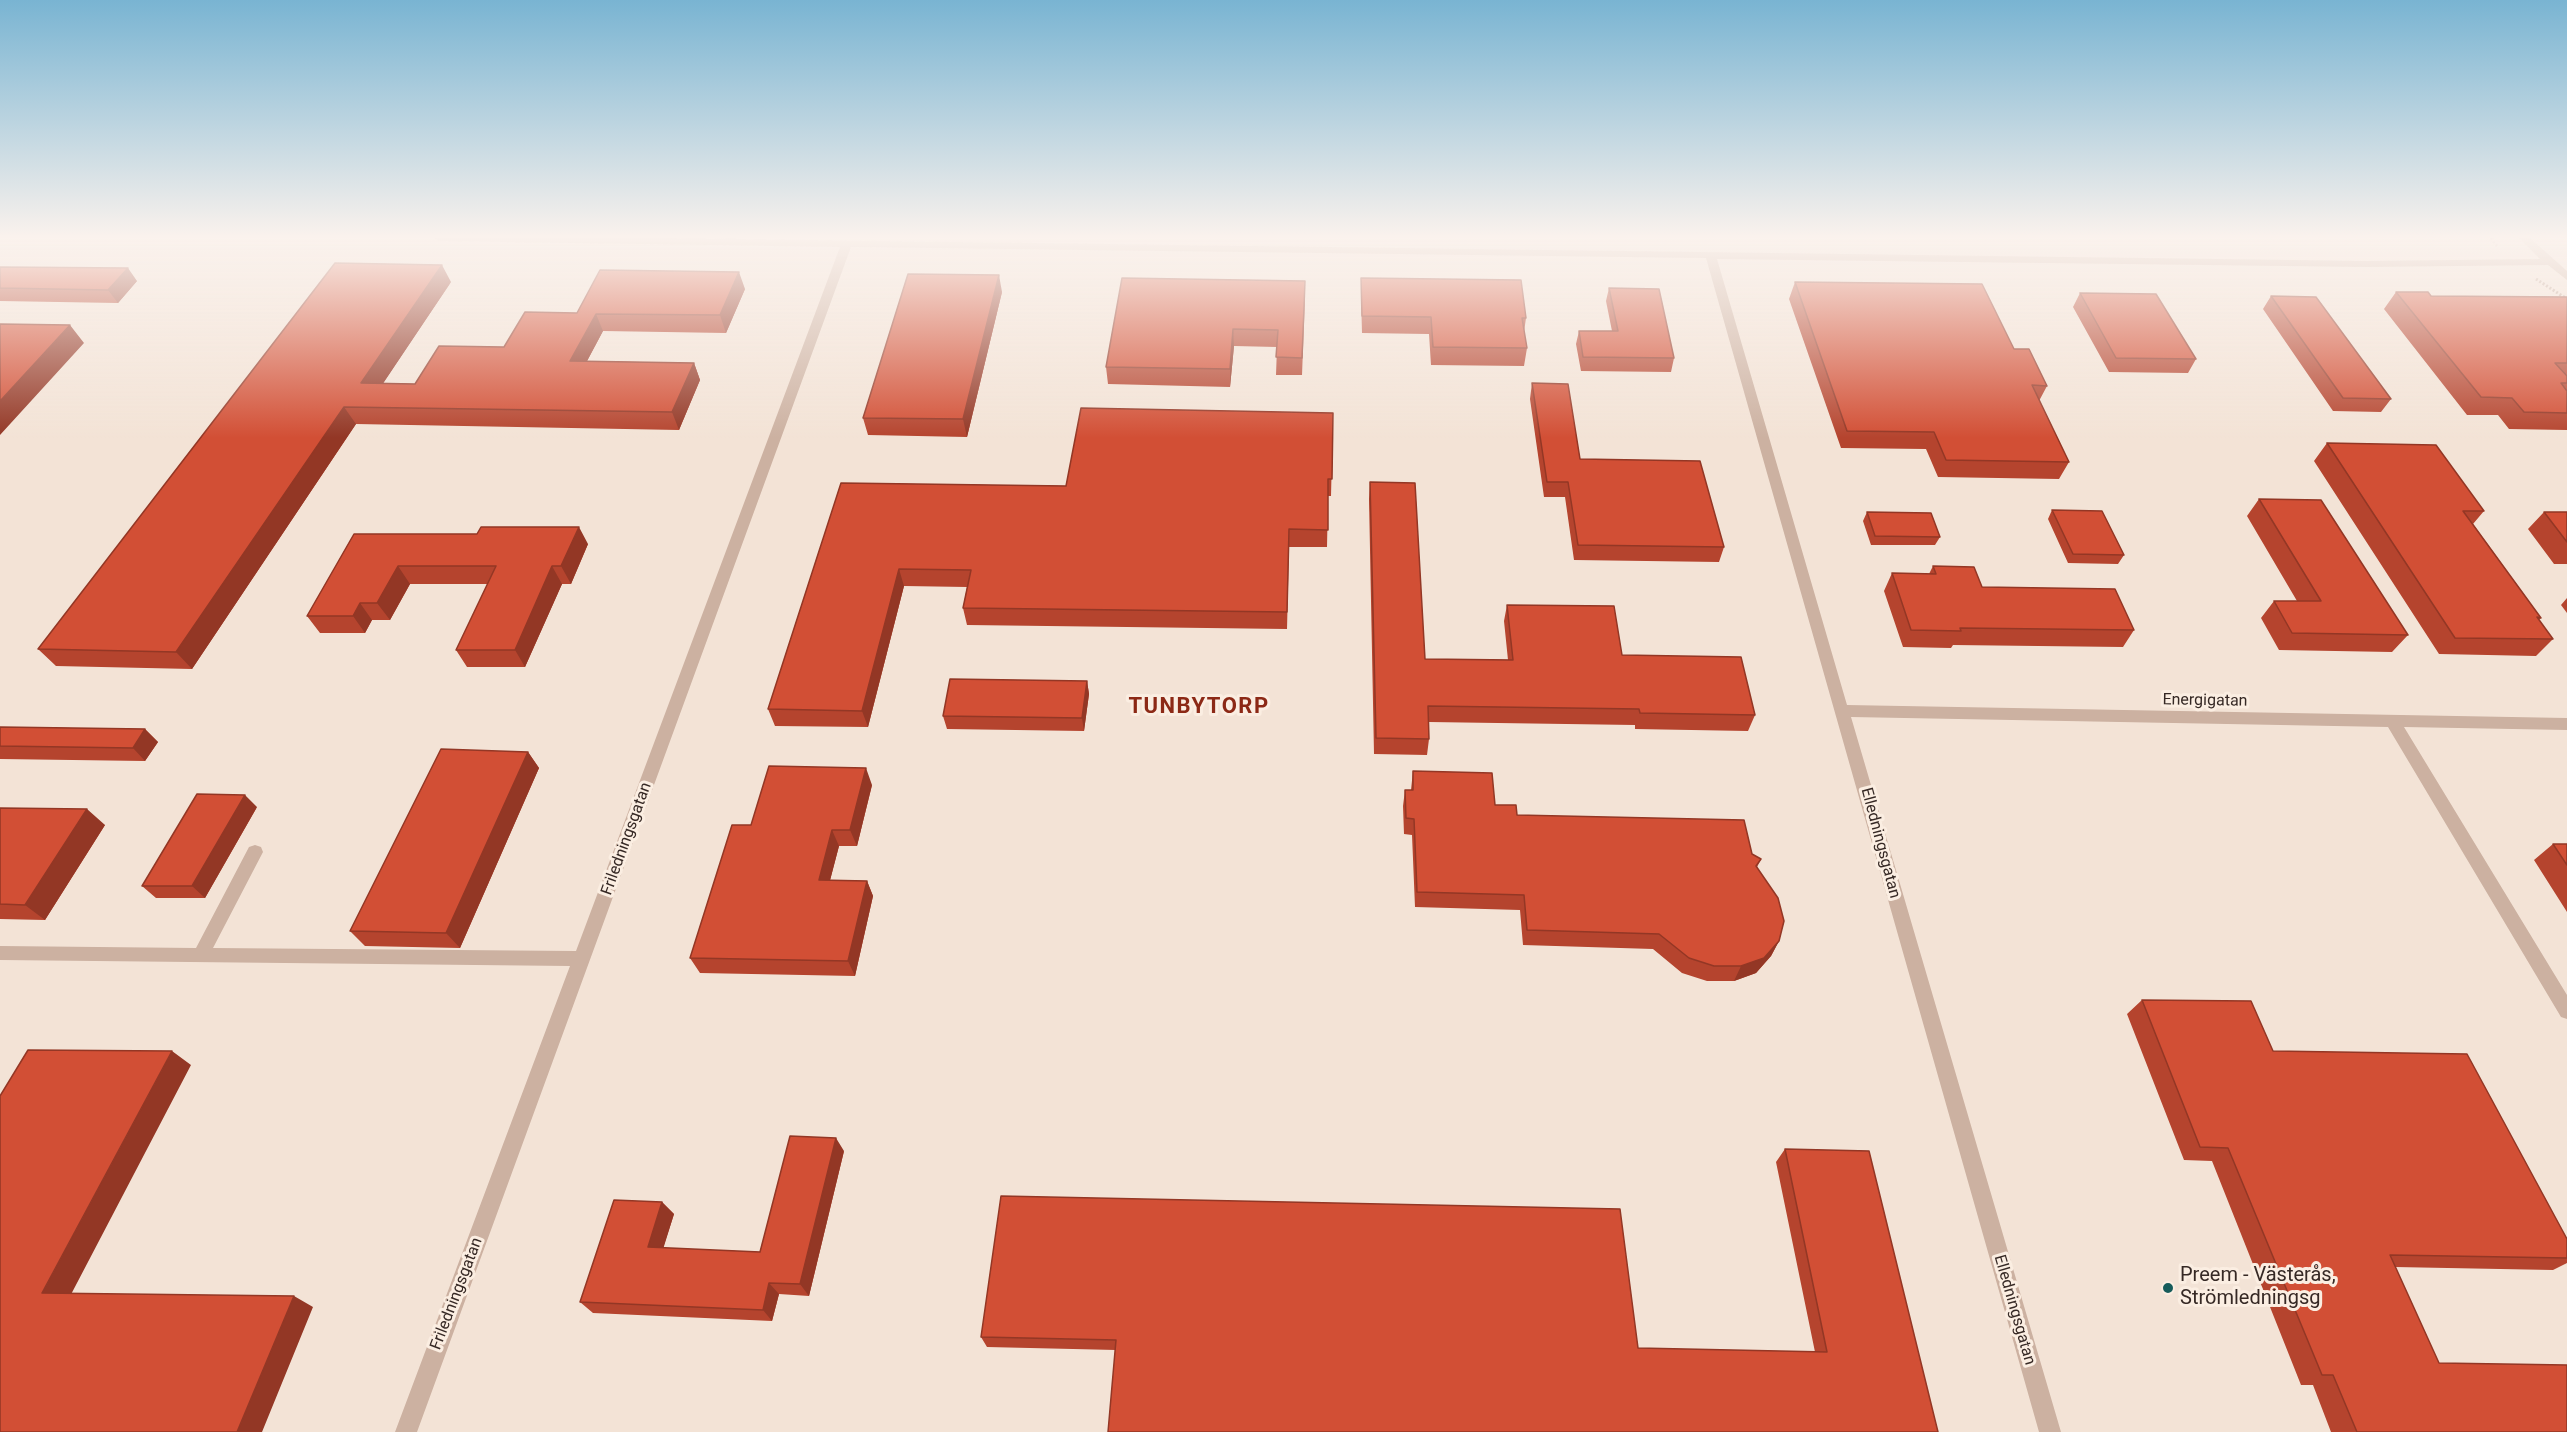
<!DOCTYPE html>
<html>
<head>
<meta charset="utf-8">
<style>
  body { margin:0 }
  canvas { display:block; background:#f3e3d6 }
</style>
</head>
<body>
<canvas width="2567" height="1432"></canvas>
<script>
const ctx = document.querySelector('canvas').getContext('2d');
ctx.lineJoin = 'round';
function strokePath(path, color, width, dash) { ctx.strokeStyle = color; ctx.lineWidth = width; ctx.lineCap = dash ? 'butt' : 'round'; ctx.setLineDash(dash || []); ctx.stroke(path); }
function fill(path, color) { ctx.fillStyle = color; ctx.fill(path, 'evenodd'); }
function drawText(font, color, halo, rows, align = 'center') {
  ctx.font = font + ' Roboto,sans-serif'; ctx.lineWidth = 6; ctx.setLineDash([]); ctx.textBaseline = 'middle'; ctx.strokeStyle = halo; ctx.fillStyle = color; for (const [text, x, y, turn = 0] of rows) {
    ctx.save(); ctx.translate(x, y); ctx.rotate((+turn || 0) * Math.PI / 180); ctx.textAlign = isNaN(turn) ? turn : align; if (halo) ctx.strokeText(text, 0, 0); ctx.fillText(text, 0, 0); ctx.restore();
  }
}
strokePath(new Path2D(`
  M2491,238L2498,247
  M2536,279L2567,299`), '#b89b8b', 3, [2, 2]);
fill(new Path2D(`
  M434,238H662L2366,261L2540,259L2519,238H2530L2567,271V280L2548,265L2366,267L1717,259L1847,705L2567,718V730L2404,727L2567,995V1019L2561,1017L2388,727L1851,717L2061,1432H2039L1706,258L851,247L417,1432H395L570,966L0,960V946L196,948L249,847L255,845L261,847L263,852L213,948L576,951L840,247L439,241Z`), '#ccb1a1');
fill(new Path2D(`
  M0,267L137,281L118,303L0,301Z
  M1361,278L1526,318L1524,332L1527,348L1524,366L1431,365L1429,334L1362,333L1361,296Z
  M451,282L383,383L415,384L504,347L577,313L745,289L726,333L603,331L587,361L694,363L700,380L679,430L356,424L192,669L56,666L38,649Z
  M1795,282L2014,349L2047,386L2039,401L2069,462L2059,479L1938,477L1926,449L1841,448L1789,299Z
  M1609,288L1674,358L1671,372L1581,371L1576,344L1579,331H1612L1606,301Z
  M1002,292L967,437L868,435L863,418Z
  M2396,292L2431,296L2567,297V430L2509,429L2498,415H2467L2384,309Z
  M2080,293L2196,359L2188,373L2109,372L2073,307Z
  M2271,296L2391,399L2381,412L2333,411L2263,309Z
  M1305,298L1302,375H1276L1277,347L1234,346L1230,387L1108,384L1106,367Z
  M1532,383L1580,459L1724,547L1719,562L1574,560L1565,497H1544L1530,399Z
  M1333,413L1331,496H1328L1327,547H1289L1287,629L967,625L963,608L967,587L904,586L868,727L775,726L768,709L841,483L1066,486Z
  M2327,443L2484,511L2473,524L2541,618L2539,620L2553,639L2536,656L2439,654L2314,461Z
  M1370,482L1425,659L1508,660L1504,621L1507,605L1755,715L1748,731L1635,729V725L1429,722V739L1427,755L1374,754L1369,499Z
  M2259,499L2408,635L2392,652L2279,650L2261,618L2274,601H2297L2247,516Z
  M2052,510L2124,555L2118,564L2068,563L2048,519Z
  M1867,512L1940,537L1935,545H1871L1863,521Z
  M2544,512H2567V564H2554L2528,529Z
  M354,534L588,544L571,584H562L525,667H467L456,650L488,584H410L390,620H372L365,633H320L307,616Z
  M1933,566L1982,587L2134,630L2123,647L1953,645L1951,648L1903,647L1884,591L1892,573L1929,574Z
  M2567,598V613L2561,605Z
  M1087,681L1089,694L1084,731L947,729L943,716Z
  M0,727L145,729L158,742L145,761L0,759Z
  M528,752L539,768L460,948L365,946L350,931Z
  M1413,771L1495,805L1517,815L1752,854L1761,859L1757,867L1779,941L1771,956L1756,973L1734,981H1707L1682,973L1653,949L1523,945L1520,910L1415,907L1412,835L1404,834L1403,806L1405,790H1411Z
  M872,785L857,846H839L830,880L867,881L873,896L855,976L700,973L690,958L751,825Z
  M257,807L205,898H156L142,886Z
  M0,808L105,825L45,920L0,919Z
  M2553,844H2567V912L2534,860Z
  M2142,1000L2273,1051L2567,1239V1263L2553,1270L2395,1267L2439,1363L2567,1432H2331L2313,1385H2301L2212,1161L2184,1160L2127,1014Z
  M1785,1149L1938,1432L1116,1350L987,1347L981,1337L1815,1352L1776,1162Z
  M844,1151L809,1296L779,1294L772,1321L593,1313L580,1302L662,1202L674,1214L663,1248L760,1252Z`), '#b5442e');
fill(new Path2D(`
  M442,265L451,282L372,400L361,383Z
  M128,268L137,281L118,303L108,290Z
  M739,272L745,289L726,333L720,315Z
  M999,275L1002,292L967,437L963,419Z
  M596,314L603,331L578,378L570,361Z
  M70,325L84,343L0,435V401Z
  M1233,329L1234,346L1230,387V369Z
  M694,363L700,380L679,430L672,412Z
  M344,407L356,424L192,669L176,652Z
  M579,527L588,544L571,584L561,566Z
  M398,566L410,584L390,620L377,603Z
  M552,566L562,584L525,667L515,650Z
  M899,569L904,586L868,727L862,711Z
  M360,603L372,620L365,633L353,616Z
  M1087,681L1089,694L1084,731L1082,718Z
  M145,729L158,742L145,761L133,748Z
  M528,752L539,768L460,948L446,933Z
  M866,768L872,785L857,846L850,830Z
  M245,795L257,807L205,898L192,886Z
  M87,809L105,825L45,920L25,905Z
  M832,830L839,846L826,896L819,880Z
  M867,881L873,896L855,976L848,961Z
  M1779,941L1771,956L1756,973L1734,981L1741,966Z
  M172,1051L191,1065L66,1304L42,1293Z
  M836,1138L844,1151L809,1296L800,1284Z
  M662,1202L674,1214L660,1259L648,1247Z
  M769,1283L779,1294L772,1321L763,1310Z
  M294,1296L313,1307L262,1432H237Z`), '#933725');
const building = new Path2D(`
  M335,263L442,265L361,383L415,384L439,346L504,347L525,312L577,313L600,270L739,272L720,315L596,314L570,361L694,363L672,412L344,407L176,652L38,649Z
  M0,267L128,268L108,290L0,288Z
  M908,274L999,275L963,419L863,418Z
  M1122,278L1305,281L1302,358L1276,357L1278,330L1233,329L1230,369L1106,367Z
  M1361,278L1521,280L1526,318H1522L1527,348L1433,347L1431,317L1362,316Z
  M1795,282L1982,284L2014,349H2029L2047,386L2032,385L2069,462L1946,460L1934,432L1847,431Z
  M1609,288L1659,289L1674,358L1583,357L1579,331H1618Z
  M2396,292H2428L2431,296L2567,297V363H2555L2567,376V383H2561L2567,391V413L2524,412L2512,398L2481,397Z
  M2080,293L2156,294L2196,359L2116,358Z
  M2271,296L2316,297L2391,399L2343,398Z
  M0,324L70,325L0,401Z
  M1532,383L1568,384L1580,459L1700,461L1724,547L1578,545L1568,482H1547Z
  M1081,408L1333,413L1332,479H1328V530L1289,529L1287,612L963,608L971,570L899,569L862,711L768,709L841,483L1066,486Z
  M2327,443L2436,445L2484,511H2463L2541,618L2537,617L2553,639L2455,638Z
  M1370,482L1415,483L1425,659L1513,660L1507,605L1614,606L1622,655L1741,657L1755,715L1640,713L1639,709L1428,706L1429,739L1376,738Z
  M2259,499L2321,500L2408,635L2292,633L2274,601H2321Z
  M2052,510L2102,511L2124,555L2073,554Z
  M1867,512L1931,513L1940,537L1875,536Z
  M2544,512H2567V542Z
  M481,527H579L561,566H552L515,650H456L496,566H398L377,603H360L353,616H307L354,534H477Z
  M1933,566L1974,567L1982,587L2115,589L2134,630L1960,628L1961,631L1911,630L1892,573L1936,574Z
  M950,679L1087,681L1082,718L943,716Z
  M0,727L145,729L133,748L0,746Z
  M441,749L528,752L446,933L350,931Z
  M769,766L866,768L850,830H832L819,880L867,881L848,961L690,958L732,825H751Z
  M1413,771L1492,773L1495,805H1516L1517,815L1744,820L1752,854L1761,859L1756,866L1778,898L1784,921L1779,941L1764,958L1741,966H1714L1689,958L1659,934L1527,930L1524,895L1417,892L1414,819L1406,818L1405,790H1413Z
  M197,794L245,795L192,886H142Z
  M0,808L87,809L25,905L0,904Z
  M2553,844H2567V865Z
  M2142,1000L2251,1001L2273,1051L2467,1054L2567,1239V1258L2390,1255L2439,1363L2567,1365V1432H2357L2333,1375H2322L2228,1148L2200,1147Z
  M28,1050L172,1051L42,1293L294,1296L237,1432H0V1096Z
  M790,1136L836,1138L800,1284L769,1283L763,1310L580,1302L614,1200L662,1202L648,1247L760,1252Z
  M1785,1149L1869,1151L1938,1432H1108L1116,1340L981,1337L1001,1196L1620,1209L1638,1348L1827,1352Z`);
fill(building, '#d24f35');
strokePath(building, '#933725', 1.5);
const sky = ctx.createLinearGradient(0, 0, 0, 438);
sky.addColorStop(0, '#79b4d2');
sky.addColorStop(0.54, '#faf2ed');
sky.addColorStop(1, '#faf2ed00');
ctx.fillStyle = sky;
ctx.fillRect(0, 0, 2567, 438);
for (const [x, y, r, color] of [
  [2168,1288,6,"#165b5a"]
]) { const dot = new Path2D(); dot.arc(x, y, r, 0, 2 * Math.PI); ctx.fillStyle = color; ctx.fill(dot); strokePath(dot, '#fbeee2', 2); }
drawText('16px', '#362925', '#fbeee2', [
  ["Energigatan",2205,701,1],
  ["Friledningsgatan",627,839,-70],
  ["Elledningsgatan",1880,843,75],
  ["Friledningsgatan",457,1294,-69],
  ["Elledningsgatan",2014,1310,74]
]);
drawText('20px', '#362925', '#fbeee2', [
  ["Preem - Västerås,",2180,1276],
  ["Strömledningsg",2180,1299]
], 'left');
ctx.letterSpacing = '1.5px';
drawText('bold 22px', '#8c2916', '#fbeee2', [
  ["TUNBYTORP",1199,707]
]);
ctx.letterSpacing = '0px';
</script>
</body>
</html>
